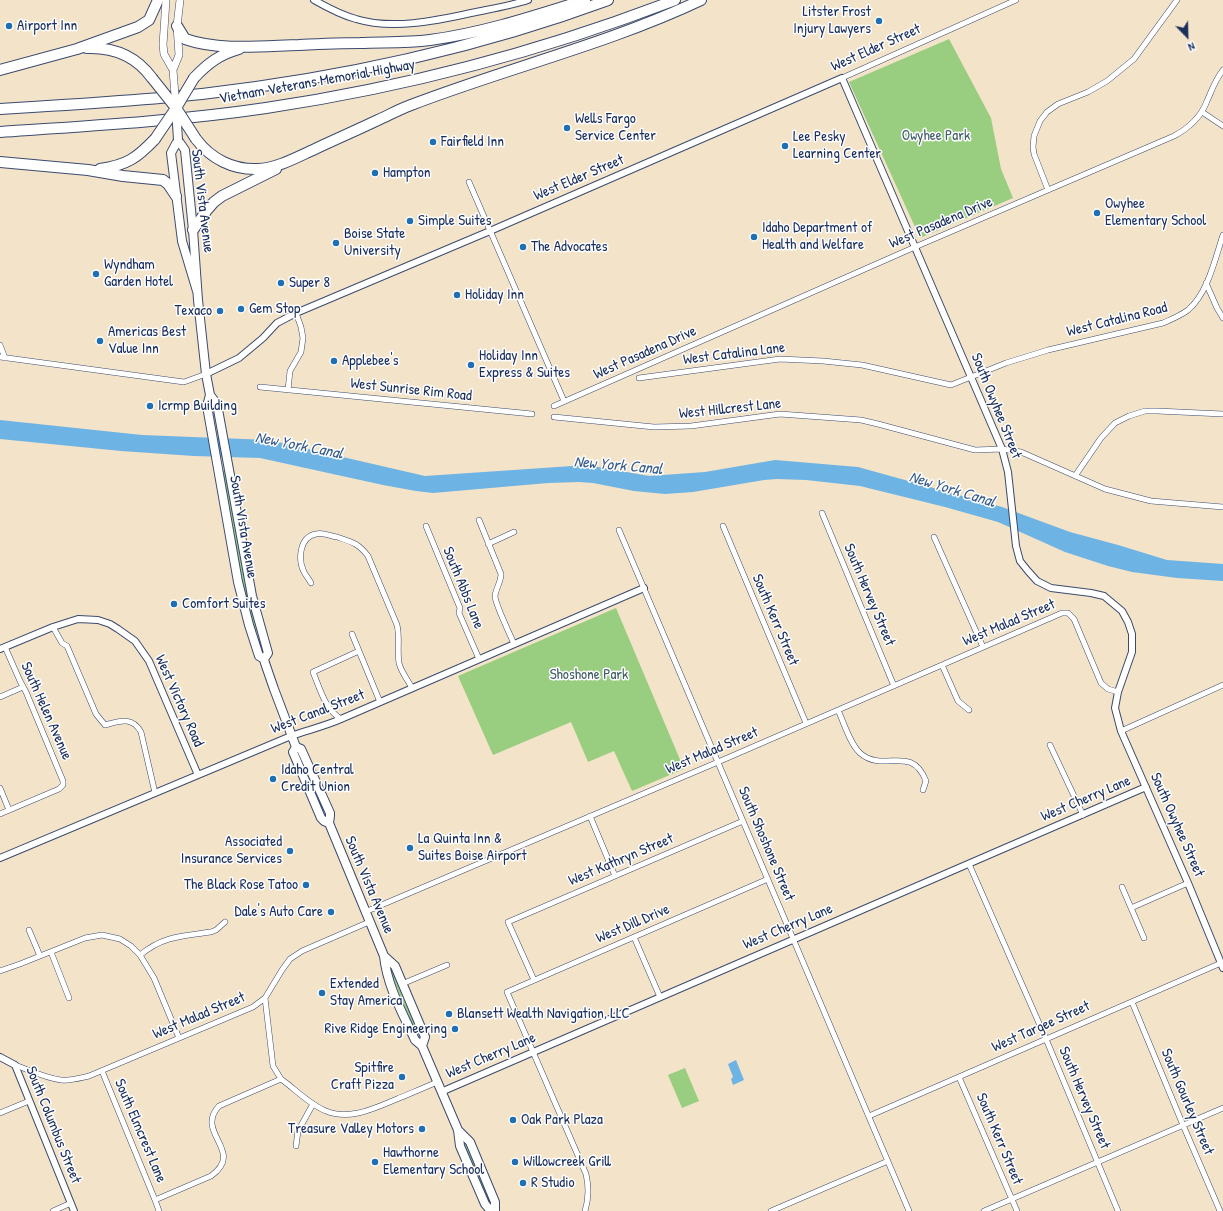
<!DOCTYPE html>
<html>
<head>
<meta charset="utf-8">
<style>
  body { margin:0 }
  #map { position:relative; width:1223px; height:1211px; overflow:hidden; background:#f3e3c9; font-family:"Patrick Hand",sans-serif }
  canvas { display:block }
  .north { position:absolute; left:1167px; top:16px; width:40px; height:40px; -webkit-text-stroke:3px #fff; paint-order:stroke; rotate:157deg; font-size:11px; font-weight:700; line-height:16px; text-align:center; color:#1b2f5e }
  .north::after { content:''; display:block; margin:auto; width:14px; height:18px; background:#1b2f5e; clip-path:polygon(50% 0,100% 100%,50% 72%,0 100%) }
</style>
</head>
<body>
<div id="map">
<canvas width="1223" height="1211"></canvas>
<div class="north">N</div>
</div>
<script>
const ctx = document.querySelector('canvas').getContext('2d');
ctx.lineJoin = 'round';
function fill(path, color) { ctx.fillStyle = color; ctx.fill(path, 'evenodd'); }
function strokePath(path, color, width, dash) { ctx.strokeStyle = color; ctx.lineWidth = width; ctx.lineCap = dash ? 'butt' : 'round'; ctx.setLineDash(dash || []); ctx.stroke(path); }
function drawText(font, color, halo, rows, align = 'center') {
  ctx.font = font + ' "Patrick Hand",sans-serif'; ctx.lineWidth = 3; ctx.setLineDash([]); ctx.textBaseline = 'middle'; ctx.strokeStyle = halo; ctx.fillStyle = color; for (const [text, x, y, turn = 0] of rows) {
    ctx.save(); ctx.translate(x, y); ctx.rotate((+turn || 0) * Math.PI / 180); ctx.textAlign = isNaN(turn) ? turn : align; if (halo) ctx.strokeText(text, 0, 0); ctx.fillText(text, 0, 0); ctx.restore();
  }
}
fill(new Path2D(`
  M949,39L991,118L1001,169L1013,198L920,238L849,82Z
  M222,470H225L242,566L258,631L257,632L254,630L240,571Z
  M616,608L684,769L632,791L614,751L588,762L571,722L493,755L458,676Z
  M389,966L394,973L422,1037L421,1038L414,1029L388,966Z
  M685,1068L699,1101L682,1108L668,1075Z
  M460,1136L467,1144L491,1202L485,1194Z`), '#99ce80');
fill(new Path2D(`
  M0,420L142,435L269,440L425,476L587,465L649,476L705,472L775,460L858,467L1002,507L1070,532L1118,545L1167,560L1223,564V581L1177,578L1132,572L1108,566L1065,552L998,522L945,507L860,486L806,480L777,479L764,480L693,492L665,494L634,491L593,483L579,482L548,483L433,493L416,491L383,485L260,458L194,456L121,451L0,439Z
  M736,1060L744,1080L733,1085L731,1079L733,1077L728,1064Z`), '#6db3e4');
const minor = new Path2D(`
  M842,78L1016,0
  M1202,112L1223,126
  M469,182L564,401
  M1048,190L1034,154L1033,147L1034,136L1040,121L1047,112L1058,104L1088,92L1107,81L1134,59L1177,0
  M1206,283L1217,308L1223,318
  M0,345L5,358
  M0,357L184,382L206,374
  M639,378L780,359L823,361L862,365L951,385L1006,363L1048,350L1163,323C1172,319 1180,316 1188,310C1208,293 1215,259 1223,235
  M260,387L532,414
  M288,390L290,371L301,352L303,338L301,327L296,313
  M554,406L915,247L1174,136C1189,128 1201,117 1207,101C1212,90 1215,80 1223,70
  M554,417L654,427L691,426L780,414L861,420L878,424L975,450L1002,449L1021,452L1105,489L1151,501L1223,507
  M1075,476L1101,438L1115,423L1129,416L1145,411H1157L1223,414
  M822,513L894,686
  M479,520L501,574C501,582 496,588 495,596C495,604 510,634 514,644
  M426,526L460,608L459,613L479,659
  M723,526L806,723
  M619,530L909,1211
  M934,537L983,647
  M488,544L514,532
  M311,583C309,579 306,576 304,572C298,560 299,537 316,534C323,532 330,536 337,537C352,542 358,543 368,556L397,625C400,637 397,650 399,663C401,672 408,680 412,688
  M53,627L62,643L67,646L96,714L105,725C120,721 132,716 141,732L155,793
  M352,634L380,702
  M942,665L958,701L969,710
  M0,697L23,687
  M838,710C844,723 850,744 860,753C884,774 911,743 926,781L923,790
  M341,719C325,709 320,689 313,672L359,651
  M1121,731L1223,685
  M1050,745L1083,815
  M0,788L9,810
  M0,814L59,789L63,785V781L26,692L20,681L5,647
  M590,816L615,876
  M969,864L1046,1039L1118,1211
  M1122,887L1144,938
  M1131,908L1188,883
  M365,912L718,762L1062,613H1068L1074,619L1101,683L1108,689L1118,692
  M29,930L40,956
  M634,937L660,997
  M51,952L69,998
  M140,955L154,978L179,1038
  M0,971L20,964L85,938L102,935L120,939L131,946L140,955C163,936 182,936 211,932L216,930L225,922
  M534,980L508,922L743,821
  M402,984L447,965
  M265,998L273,1066L281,1079
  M1132,1002L1183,1125L1220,1211
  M15,1065C29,1070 45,1078 61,1080C70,1081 80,1078 89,1076L253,1007L265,998L282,970L290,959L302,951L369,922
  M102,1071L155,1200
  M959,1077L1017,1211
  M0,1113L29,1101
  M869,1116L1221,963
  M296,1146L298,1131L313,1104
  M53,1211L71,1203
  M159,1211L155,1200L211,1176C246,1151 194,1133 219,1106L281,1079C295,1089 310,1105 326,1111C350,1121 375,1108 397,1099C411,1093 424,1088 437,1082
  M585,1211C589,1198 589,1187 586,1174L507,992L768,879
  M771,1211L888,1161
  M984,1211L1223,1108`);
const tertiary = new Path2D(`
  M314,0C328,8 341,15 356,19C392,30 435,21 471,13C490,9 510,6 528,0
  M206,374L239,358L263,338L277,323L296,313L490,231L842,78L1002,449L1008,472L1016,546L1020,561L1028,571L1037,581L1051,588L1091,593L1104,596L1122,611L1128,622L1132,634V652L1118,692L1115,708L1121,731L1188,883L1223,968
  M0,649L53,627L78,619L98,620L110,624L118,629L135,641L149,661L198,775
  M0,858L291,736C308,730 325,726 341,719L644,588
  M0,1057L15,1065L74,1211
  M441,1092L1146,787`);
const secondary = new Path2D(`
  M166,0L163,45L164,54L173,70
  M173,70L179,55L177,26L180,0`);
const primary = new Path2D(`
  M197,291L182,241L171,153L178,140L185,150L193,230L198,300L206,374L210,395L207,406L238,582L249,625L259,656L264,659
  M210,395L217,404L252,596L268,653L264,659L265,663L274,689L296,747L293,752L321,818L324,821L329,823
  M296,747L301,749L330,813V816L329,823L384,956C387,986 403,1014 415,1040L422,1046L458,1130L460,1146L485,1204L491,1211
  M384,956L395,966L425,1037L422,1046
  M458,1130L470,1142L495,1202V1211`);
const motorway = new Path2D(`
  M177,26L185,39C219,51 263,46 299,45C319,44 340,43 360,43C383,42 406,43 430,40C483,33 534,16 585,0
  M87,48C114,47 136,56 152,78
  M0,70L77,49L138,27L149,20L158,0
  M194,78C207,64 220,54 239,49
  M0,109C67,105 135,101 202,94C340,78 478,48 608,0
  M0,132C89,126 178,121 266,108C407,87 543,51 675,0
  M196,139C211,159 233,170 258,169C278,168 297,157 315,149C336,139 357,130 378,120C389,115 400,109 411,105C507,68 608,44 701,0
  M0,162L88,170L123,176L163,180L168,184L176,196
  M100,169C127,165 137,158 155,139
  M193,230L207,210L214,202L222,196L276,169`);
strokePath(minor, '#3b4a6e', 6);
strokePath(tertiary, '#3b4a6e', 8);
strokePath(secondary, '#3b4a6e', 8);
strokePath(primary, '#3b4a6e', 10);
strokePath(motorway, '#3b4a6e', 12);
strokePath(minor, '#fff', 5);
strokePath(tertiary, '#fff', 6);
strokePath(secondary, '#fff', 7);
strokePath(primary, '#fff', 8);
strokePath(motorway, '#fff', 10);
const secondaryBridge = new Path2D(`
  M173,70L176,108`);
const primaryBridge = new Path2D(`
  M176,108L178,140`);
const motorwayBridge = new Path2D(`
  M152,78L176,108L196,139
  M155,139L176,108L194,78`);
strokePath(secondaryBridge, '#3b4a6e', 8, []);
strokePath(primaryBridge, '#3b4a6e', 10, []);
strokePath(motorwayBridge, '#3b4a6e', 12, []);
strokePath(secondaryBridge, '#fff', 7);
strokePath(primaryBridge, '#fff', 8);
strokePath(motorwayBridge, '#fff', 10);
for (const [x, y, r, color] of [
  [879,21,4,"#1f6fb2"],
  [9,26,4,"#1f6fb2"],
  [567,128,4,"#1f6fb2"],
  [433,142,4,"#1f6fb2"],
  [785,146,4,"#1f6fb2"],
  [375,173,4,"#1f6fb2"],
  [1097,213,4,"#1f6fb2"],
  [410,221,4,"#1f6fb2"],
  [754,237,4,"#1f6fb2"],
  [336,243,4,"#1f6fb2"],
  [523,247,4,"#1f6fb2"],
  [96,274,4,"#1f6fb2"],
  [281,283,4,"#1f6fb2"],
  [457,295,4,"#1f6fb2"],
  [241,309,4,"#1f6fb2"],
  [220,311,4,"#1f6fb2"],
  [100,341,4,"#1f6fb2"],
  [334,361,4,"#1f6fb2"],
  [471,365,4,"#1f6fb2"],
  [150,406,4,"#1f6fb2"],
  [174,604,4,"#1f6fb2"],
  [273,779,4,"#1f6fb2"],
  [410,848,4,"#1f6fb2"],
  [290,851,4,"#1f6fb2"],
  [306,885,4,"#1f6fb2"],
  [331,912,4,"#1f6fb2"],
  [322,993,4,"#1f6fb2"],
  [449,1014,4,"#1f6fb2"],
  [455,1029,4,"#1f6fb2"],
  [402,1077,4,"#1f6fb2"],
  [513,1120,4,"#1f6fb2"],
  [422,1129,4,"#1f6fb2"],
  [375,1162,4,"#1f6fb2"],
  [515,1162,4,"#1f6fb2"],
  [523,1183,4,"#1f6fb2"]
]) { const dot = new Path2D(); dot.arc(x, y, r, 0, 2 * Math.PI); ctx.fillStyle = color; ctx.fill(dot); strokePath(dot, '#fff', 1.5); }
drawText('15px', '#1b2f5e', '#fff', [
  ["Litster Frost",871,12,"right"],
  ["Injury Lawyers",871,29,"right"],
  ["Airport Inn",17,26],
  ["Wells Fargo",575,119],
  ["Service Center",575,136],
  ["Lee Pesky",793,137],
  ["Learning Center",793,154],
  ["Fairfield Inn",441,142],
  ["Hampton",383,173],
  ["Owyhee",1105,204],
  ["Elementary School",1105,221],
  ["Simple Suites",418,221],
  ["Idaho Department of",762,228],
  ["Health and Welfare",762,245],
  ["Boise State",344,234],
  ["University",344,251],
  ["The Advocates",531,247],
  ["Wyndham",104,265],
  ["Garden Hotel",104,282],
  ["Super 8",289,283],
  ["Holiday Inn",465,295],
  ["Gem Stop",249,309],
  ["Texaco",212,311,"right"],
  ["Americas Best",108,332],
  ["Value Inn",108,349],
  ["Holiday Inn",479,356],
  ["Express & Suites",479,373],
  ["Applebee's",342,361],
  ["Icrmp Building",158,406],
  ["Comfort Suites",182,604],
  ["Idaho Central",281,770],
  ["Credit Union",281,787],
  ["La Quinta Inn &",418,839],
  ["Suites Boise Airport",418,856],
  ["Associated",282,842,"right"],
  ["Insurance Services",282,859,"right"],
  ["The Black Rose Tatoo",298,885,"right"],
  ["Dale's Auto Care",323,912,"right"],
  ["Extended",330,984],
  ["Stay America",330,1001],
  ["Blansett Wealth Navigation, LLC",457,1014],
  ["Rive Ridge Engineering",447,1029,"right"],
  ["Spitfire",394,1068,"right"],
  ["Craft Pizza",394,1085,"right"],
  ["Oak Park Plaza",521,1120],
  ["Treasure Valley Motors",414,1129,"right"],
  ["Hawthorne",383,1153],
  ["Elementary School",383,1170],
  ["Willowcreek Grill",523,1162],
  ["R Studio",531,1183]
], 'left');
drawText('15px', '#1b2f5e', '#fff', [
  ["West Elder Street",876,48,-24],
  ["Vietnam Veterans Memorial Highway",317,82,-10],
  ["West Elder Street",579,178,-23],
  ["South Vista Avenue",202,201,83],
  ["West Pasadena Drive",941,223,-23],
  ["West Catalina Road",1117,320,-14],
  ["West Pasadena Drive",645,353,-24],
  ["West Catalina Lane",734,354,-7],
  ["West Sunrise Rim Road",411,390,6],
  ["South Owyhee Street",996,406,68],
  ["West Hillcrest Lane",730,409,-6],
  ["South Vista Avenue",243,527,80],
  ["South Abbs Lane",463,588,68],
  ["South Hervey Street",869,595,67],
  ["South Kerr Street",775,620,67],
  ["West Malad Street",1009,623,-23],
  ["West Victory Road",179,701,66],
  ["South Helen Avenue",46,711,66],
  ["West Canal Street",318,712,-21],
  ["West Malad Street",712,751,-23],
  ["West Cherry Lane",1086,799,-23],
  ["South Owyhee Street",1177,825,66],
  ["South Shoshone Street",766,844,67],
  ["West Kathryn Street",621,860,-23],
  ["South Vista Avenue",369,885,67],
  ["West Dill Drive",633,924,-23],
  ["West Cherry Lane",788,927,-23],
  ["West Malad Street",199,1016,-23],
  ["West Targee Street",1041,1027,-24],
  ["West Cherry Lane",491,1056,-23],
  ["South Hervey Street",1084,1098,67],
  ["South Gourley Street",1187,1102,67],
  ["South Columbus Street",53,1125,68],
  ["South Elmcrest Lane",140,1131,67],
  ["South Kerr Street",999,1139,67]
]);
drawText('15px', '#415f68', '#fff', [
  ["Owyhee Park",936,136],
  ["Shoshone Park",589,675]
]);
drawText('italic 16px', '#385d8d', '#fff', [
  ["New York Canal",299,446,11],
  ["New York Canal",618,466,5],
  ["New York Canal",952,490,17]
]);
</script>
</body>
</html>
